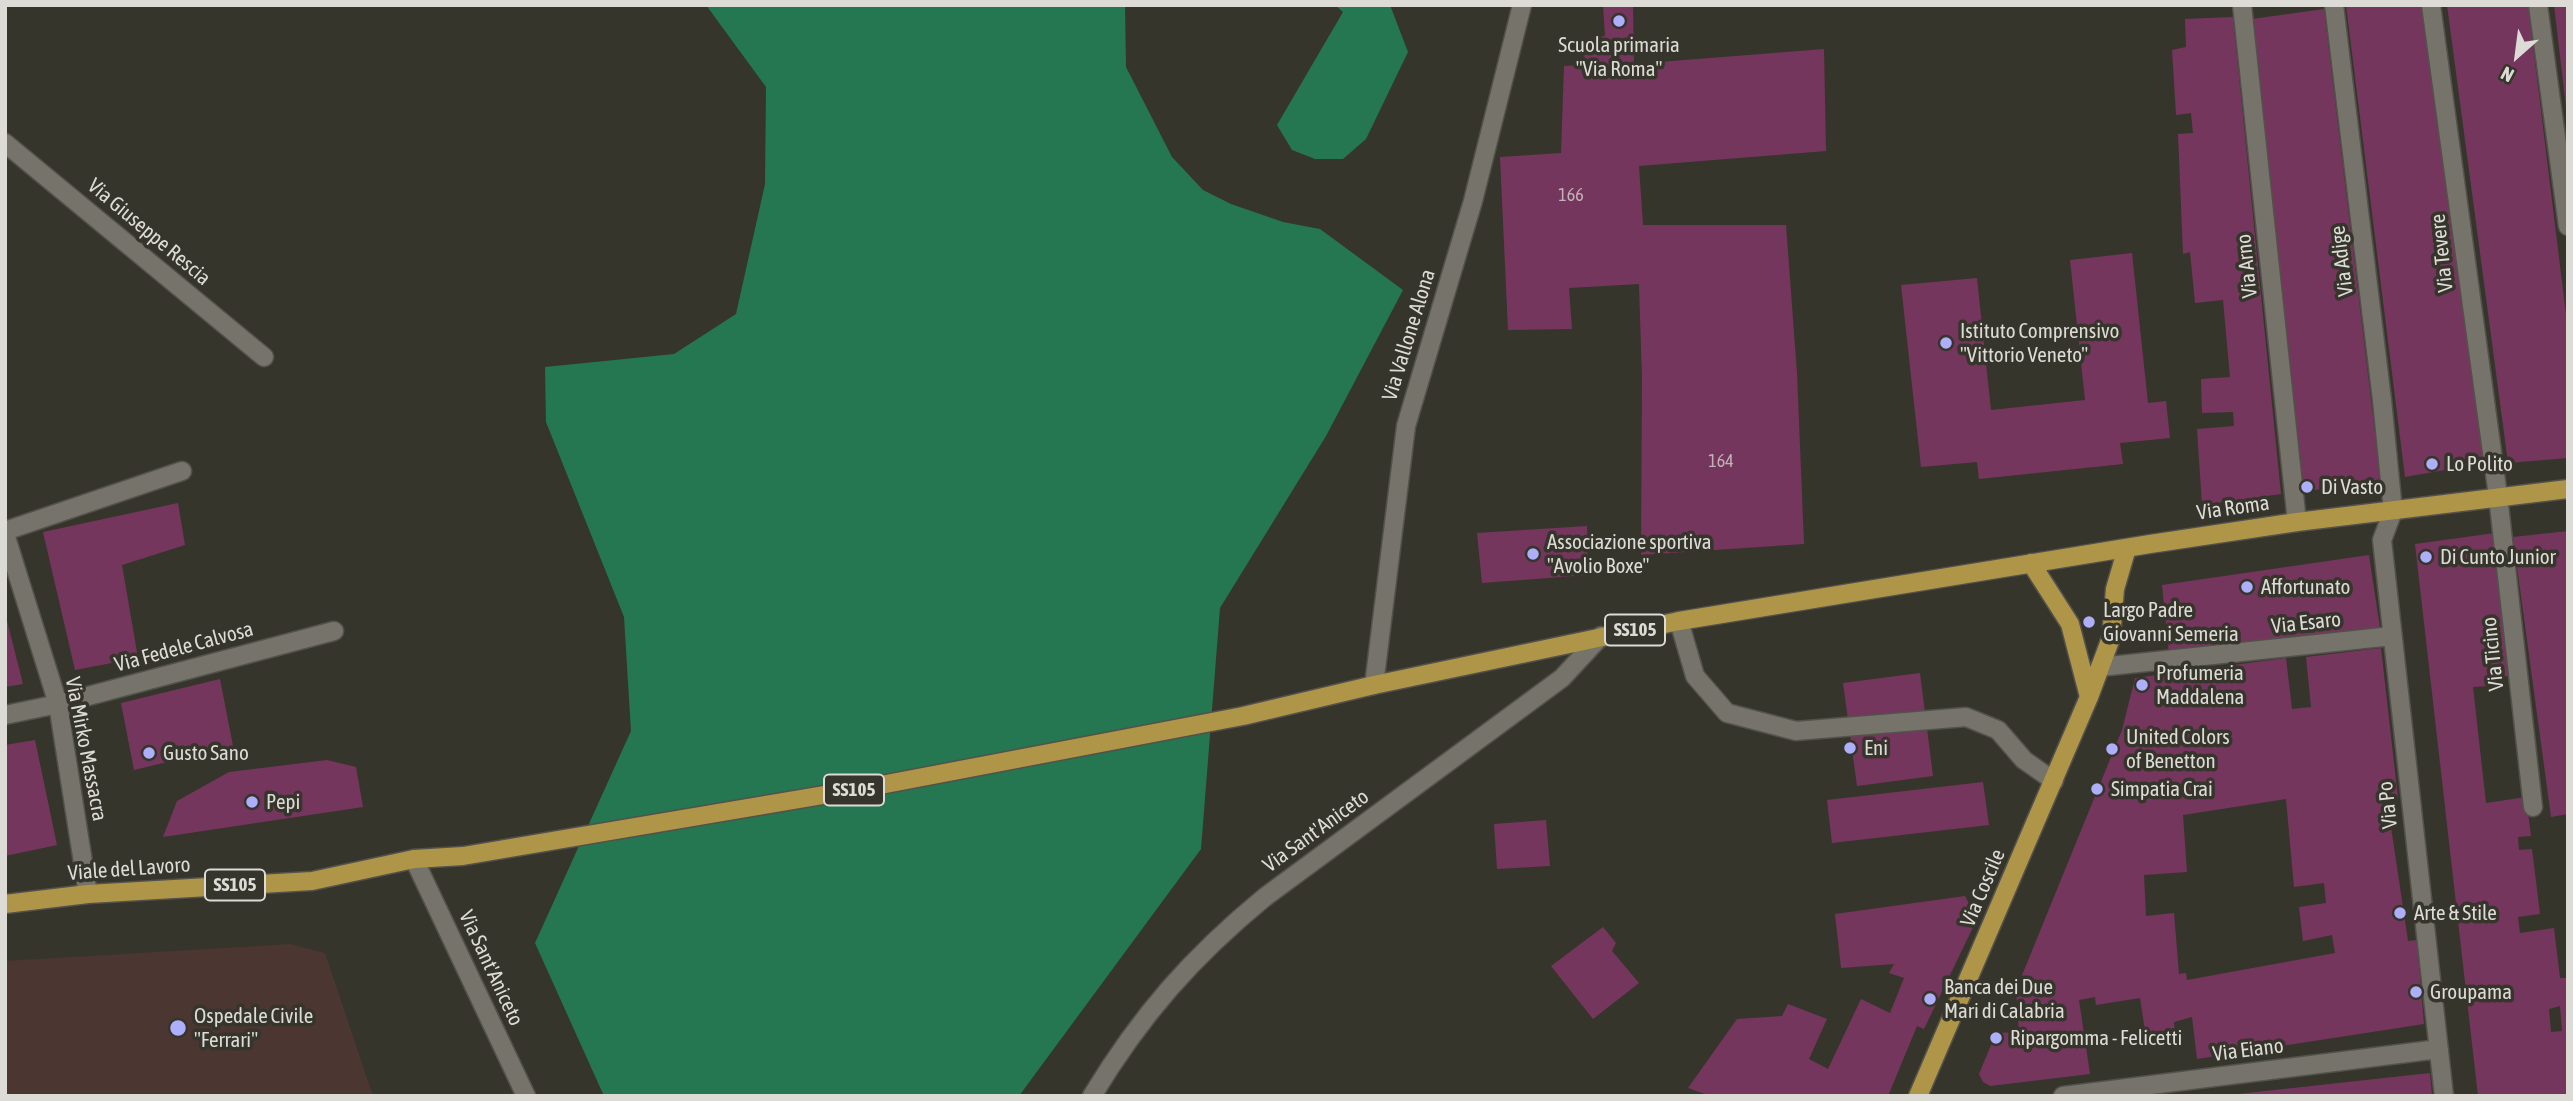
<!DOCTYPE html>
<html>
<head>
<meta charset="utf-8">
<style>
  body { margin:0 }
  #map { position:relative; width:2573px; height:1101px; overflow:hidden; background:#36352c; font-family:"Asap Condensed",sans-serif }
  canvas { display:block }
  .frame { position:absolute; inset:0; border:7px solid #dcdbd6; pointer-events:none }
  .north { position:absolute; left:2482px; top:21px; width:70px; height:70px; -webkit-text-stroke:5px #36352c; paint-order:stroke; rotate:208deg; font-size:19px; font-weight:700; line-height:28px; text-align:center; color:#dcdbd6 }
  .north::after { content:''; display:block; margin:auto; width:24px; height:32px; background:#dcdbd6; clip-path:polygon(50% 0,100% 100%,50% 72%,0 100%) }
</style>
</head>
<body>
<div id="map">
<canvas width="2573" height="1101"></canvas>
<div class="frame"></div>
<div class="north">N</div>
</div>
<script>
const ctx = document.querySelector('canvas').getContext('2d');
ctx.lineJoin = 'round';
function fill(path, color) { ctx.fillStyle = color; ctx.fill(path, 'evenodd'); }
function strokePath(path, color, width, dash) { ctx.strokeStyle = color; ctx.lineWidth = width; ctx.lineCap = dash ? 'butt' : 'round'; ctx.setLineDash(dash || []); ctx.stroke(path); }
function drawText(font, color, halo, rows, align = 'center') {
  ctx.font = font + ' "Asap Condensed",sans-serif'; ctx.lineWidth = 7; ctx.setLineDash([]); ctx.textBaseline = 'middle'; ctx.strokeStyle = halo; ctx.fillStyle = color; for (const [text, x, y, turn = 0] of rows) {
    ctx.save(); ctx.translate(x, y); ctx.rotate((+turn || 0) * Math.PI / 180); ctx.textAlign = isNaN(turn) ? turn : align; if (halo) ctx.strokeText(text, 0, 0); ctx.fillText(text, 0, 0); ctx.restore();
  }
}
fill(new Path2D(`
  M291,944L325,953L373,1096H5V961Z`), '#4b3632');
fill(new Path2D(`
  M706,5H1125L1126,67L1172,157L1203,190L1231,204L1283,222L1320,229L1403,290L1326,436L1220,608L1201,849L1019,1096H604L535,943L631,731L624,617L546,422L545,367L674,354L736,314L765,184L766,87Z
  M1335,5H1390L1408,52L1366,139L1343,159H1315L1292,150L1277,125L1343,12Z`), '#247750');
fill(new Path2D(`
  M1603,5H1633L1634,64L1824,49L1826,151L1639,166L1643,225H1786L1797,373L1804,544L1641,555L1642,378L1639,284L1569,288L1572,329L1508,330L1500,157L1561,153L1564,66L1585,65L1583,39L1605,36Z
  M2346,5H2429L2485,463L2405,477Z
  M2447,5H2528L2568,331V458L2508,463Z
  M2554,5H2568V107H2566Z
  M2324,9L2381,483L2304,491L2252,19Z
  M2233,17L2281,494L2202,505L2197,429L2234,426L2233,412L2202,413L2201,379L2230,377L2223,300L2195,303L2190,252L2183,254L2178,134L2193,133L2191,113L2176,115L2172,50L2186,47L2185,19Z
  M2132,253L2148,403L2166,401L2170,438L2120,443L2123,464L1979,479L1977,462L1921,467L1901,285L1977,278L1991,410L2085,400L2070,260Z
  M178,503L185,545L122,565L138,658L75,670L43,532Z
  M1587,526L1588,575L1482,583L1477,533Z
  M2568,531V814L2551,817L2513,537Z
  M2495,533L2512,676L2488,677L2489,686L2473,687L2486,803L2526,797L2531,836L2518,837L2519,850L2532,849L2540,914L2518,917L2520,933L2554,928L2560,978H2568V1096H2478L2415,544ZM2560,1006L2562,1031L2551,1032L2549,1009Z
  M2369,555L2380,628L2169,654L2162,585Z
  M5,613L23,684L5,687Z
  M2381,648L2398,798L2387,800L2408,941L2417,940L2424,1024L2197,1059L2192,1017L2174,1022L2175,1033L2146,1037L2140,998L2096,1005L2095,997L2079,1000L2090,1074L1990,1086L1983,1082L1979,1074L1996,1033L2019,1032L2016,990L2122,730L2135,678L2286,658L2292,709L2311,707L2306,657ZM2286,799L2294,887L2324,883L2326,903L2299,907L2303,941L2332,935L2335,953L2187,980L2186,973L2179,974L2174,913L2146,916L2144,875L2187,872L2183,815Z
  M1920,673L1933,776L1857,786L1843,683Z
  M220,679L233,746L134,770L121,703Z
  M35,740L57,845L5,856V745Z
  M327,760L356,767L363,807L163,837L177,801L229,772Z
  M1983,782L1989,825L1832,843L1827,800Z
  M1546,820L1550,866L1497,869L1494,824Z
  M1965,896L1977,919L1924,1029L1917,1026L1888,1096H1710L1688,1088L1737,1019L1782,1016L1788,1004L1827,1019L1809,1059L1828,1069L1861,999L1890,1013L1904,978L1889,973L1894,964L1841,968L1835,914Z
  M1603,927L1616,943L1612,951L1639,983L1593,1019L1551,966Z
  M2430,1073L2432,1096H2238V1094Z`), '#75365d');
const lane = new Path2D(`
  M1679,621L1695,676L1727,713L1796,731L1966,717L1998,730L2024,760L2054,781`);
const street = new Path2D(`
  M2242,5L2297,522
  M2334,5L2382,400L2393,511L2382,540L2444,1096
  M2431,5L2498,496L2533,807
  M2538,5L2568,226
  M5,143L264,357
  M5,531L182,471
  M5,534L58,704L88,894
  M2100,667L2392,636
  M1374,685L1406,426L1473,201L1522,5
  M5,715L58,704L334,631
  M414,859L526,1096
  M1092,1096C1141,1015 1192,957 1265,897L1562,678L1601,636
  M2063,1096L2439,1049`);
const primary = new Path2D(`
  M2031,563L2070,624L2089,697
  M5,904L88,894L312,881L414,859L463,856L865,788L1243,716L1374,685L1679,621L2150,544L2297,522L2568,489
  M1918,1096L2089,697L2111,638L2115,589L2127,548`);
strokePath(lane, '#53514b', 21);
strokePath(street, '#53514b', 21);
strokePath(primary, '#53514b', 21);
strokePath(lane, '#75736a', 18);
strokePath(street, '#75736a', 18);
strokePath(primary, '#af9547', 18);
for (const [x, y, r, color] of [
  [1619,21,7,"#adaffb"],
  [1946,343,7,"#adaffb"],
  [2432,464,7,"#adaffb"],
  [2307,487,7,"#adaffb"],
  [1533,554,7,"#adaffb"],
  [2426,557,7,"#adaffb"],
  [2247,587,7,"#adaffb"],
  [2089,622,7,"#adaffb"],
  [2142,685,7,"#adaffb"],
  [1850,748,7,"#adaffb"],
  [2112,749,7,"#adaffb"],
  [149,753,7,"#adaffb"],
  [2097,789,7,"#adaffb"],
  [252,802,7,"#adaffb"],
  [2400,913,7,"#adaffb"],
  [2416,992,7,"#adaffb"],
  [1930,999,7,"#adaffb"],
  [178,1028,9,"#adaffb"],
  [1996,1038,7,"#adaffb"]
]) { const dot = new Path2D(); dot.arc(x, y, r, 0, 2 * Math.PI); ctx.fillStyle = color; ctx.fill(dot); strokePath(dot, '#36352c', 2.5); }
drawText('18px', '#c2b2b8', null, [
  ["166",1571,195],
  ["164",1721,461]
]);
for (const [x, y, w] of [
  [1635,630,60],
  [854,790,60],
  [235,885,60]
]) { const box = new Path2D(); box.roundRect(x - w / 2, y - 15.5, w, 31, 5); ctx.fillStyle = '#36352c'; ctx.fill(box); strokePath(box, '#dcdbd6', 2); }
drawText('bold 19px', '#dcdbd6', null, [
  ["SS105",1635,630],
  ["SS105",854,790],
  ["SS105",235,885]
]);
drawText('21px', '#dcdbd6', '#36352c', [
  ["Scuola primaria",1619,45,"center"],
  ["\"Via Roma\"",1619,69,"center"],
  ["Istituto Comprensivo",1960,331],
  ["\"Vittorio Veneto\"",1960,355],
  ["Lo Polito",2446,464],
  ["Di Vasto",2321,487],
  ["Associazione sportiva",1547,542],
  ["\"Avolio Boxe\"",1547,566],
  ["Di Cunto Junior",2440,557],
  ["Affortunato",2261,587],
  ["Largo Padre",2103,610],
  ["Giovanni Semeria",2103,634],
  ["Profumeria",2156,673],
  ["Maddalena",2156,697],
  ["United Colors",2126,737],
  ["of Benetton",2126,761],
  ["Eni",1864,748],
  ["Gusto Sano",163,753],
  ["Simpatia Crai",2111,789],
  ["Pepi",266,802],
  ["Arte & Stile",2414,913],
  ["Banca dei Due",1944,987],
  ["Mari di Calabria",1944,1011],
  ["Groupama",2430,992],
  ["Ospedale Civile",194,1016],
  ["\"Ferrari\"",194,1040],
  ["Ripargomma - Felicetti",2010,1038]
], 'left');
drawText('21px', '#dcdbd6', '#36352c', [
  ["Via Giuseppe Rescia",149,232,40],
  ["Via Tevere",2442,253,-96],
  ["Via Adige",2342,261,-97],
  ["Via Arno",2247,266,-96],
  ["Via Vallone Alona",1409,335,-73],
  ["Via Roma",2233,508,-8],
  ["Via Esaro",2306,623,-6],
  ["Via Fedele Calvosa",184,647,-15],
  ["Via Ticino",2493,654,-96],
  ["Via Mirko Massacra",86,749,79],
  ["Via Po",2388,805,-96],
  ["Via Sant'Aniceto",1316,831,-36],
  ["Viale del Lavoro",129,869,-4],
  ["Via Coscile",1983,888,-67],
  ["Via Sant'Aniceto",491,968,65],
  ["Via Eiano",2248,1050,-7]
]);
</script>
</body>
</html>
